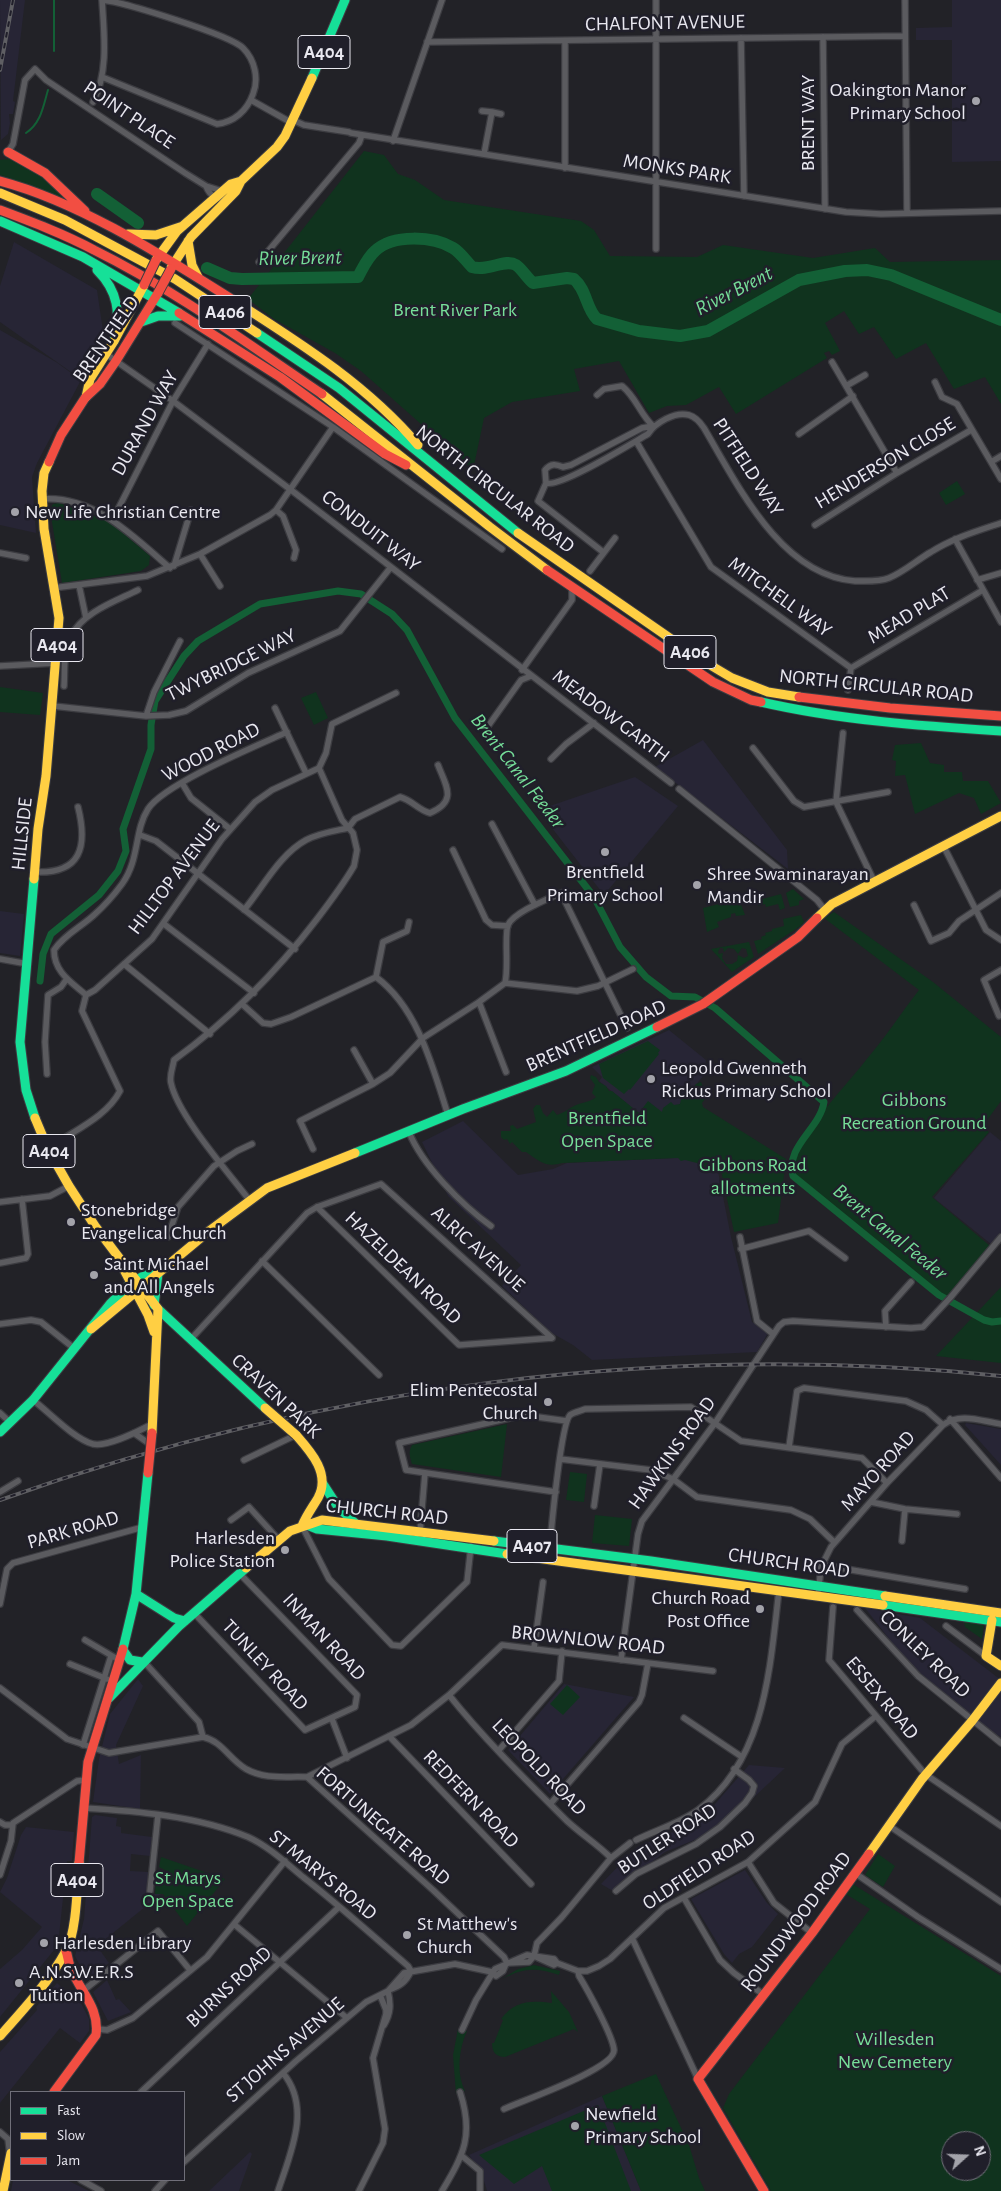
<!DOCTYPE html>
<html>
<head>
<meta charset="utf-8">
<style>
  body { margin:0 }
  #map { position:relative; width:1001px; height:2191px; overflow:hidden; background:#222227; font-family:"Alegreya Sans",sans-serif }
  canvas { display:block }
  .legend { position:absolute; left:10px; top:2091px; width:175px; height:90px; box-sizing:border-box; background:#201f2a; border:1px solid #706f79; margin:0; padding:6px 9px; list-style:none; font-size:15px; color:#e9e8f0 }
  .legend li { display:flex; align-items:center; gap:10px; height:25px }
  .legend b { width:25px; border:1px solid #706f79 }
  .north { position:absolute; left:941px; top:2131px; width:50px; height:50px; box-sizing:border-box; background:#201f2a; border:1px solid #706f79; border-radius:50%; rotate:70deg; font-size:14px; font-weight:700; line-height:20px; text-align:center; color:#e9e8f0 }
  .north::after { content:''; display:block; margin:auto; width:18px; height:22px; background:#a3a3aa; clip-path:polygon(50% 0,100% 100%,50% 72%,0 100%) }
</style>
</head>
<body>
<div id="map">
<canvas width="1001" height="2191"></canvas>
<ul class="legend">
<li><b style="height:6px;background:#16e098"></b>Fast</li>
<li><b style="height:6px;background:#ffcf43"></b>Slow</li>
<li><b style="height:6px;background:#f24e42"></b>Jam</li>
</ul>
<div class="north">N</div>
</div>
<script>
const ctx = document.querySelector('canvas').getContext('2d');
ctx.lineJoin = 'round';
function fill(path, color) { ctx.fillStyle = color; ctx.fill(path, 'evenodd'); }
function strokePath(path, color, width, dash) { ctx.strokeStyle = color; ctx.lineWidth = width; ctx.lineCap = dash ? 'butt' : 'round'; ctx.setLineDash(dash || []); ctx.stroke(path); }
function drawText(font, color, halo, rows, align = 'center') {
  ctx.font = font + ' "Alegreya Sans",sans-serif'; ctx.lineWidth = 5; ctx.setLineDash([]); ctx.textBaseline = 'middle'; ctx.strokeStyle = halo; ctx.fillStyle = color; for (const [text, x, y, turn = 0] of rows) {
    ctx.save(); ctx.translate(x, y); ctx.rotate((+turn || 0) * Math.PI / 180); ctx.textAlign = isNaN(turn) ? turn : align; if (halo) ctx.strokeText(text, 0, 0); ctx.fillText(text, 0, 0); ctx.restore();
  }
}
fill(new Path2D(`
  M0,0H25L13,101L15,102L13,114H9L10,123L8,134L1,140Z
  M952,0H1001V161L952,162V40H916V28L952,27Z
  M14,242L97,290L103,331L81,379L0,322V286Z
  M0,330L56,362L81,380L37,463L32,477L36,533L0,525Z
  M703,740L787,850L788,869L655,767Z
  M635,777L678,806L604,895L538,810Z
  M0,911L24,914L20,956L0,953Z
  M669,1030L706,1060L704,1075L680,1104L675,1107L669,1105L652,1124L599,1081L602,1077L592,1067Z
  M463,1121L518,1175L553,1169L567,1163L715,1156L731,1237L752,1322L768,1333L757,1352L592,1360L573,1345L550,1332L502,1286L521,1265L448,1196L422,1142Z
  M990,1132L1001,1141V1233L991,1244L934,1198Z
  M966,1423L1001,1429V1465L965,1425Z
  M865,1608L920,1618L1001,1680V1737L972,1721L968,1715L907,1662Z
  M138,1679L143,1686L116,1745L119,1764L141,1755L140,1809L93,1802L99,1759L110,1714Z
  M564,1684L634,1697L550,1794L508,1750Z
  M749,1765L785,1768L719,1830L665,1852L613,1891L601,1884L637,1847L701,1820Z
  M95,1815L117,1818L116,1826L121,1827V1833L152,1837L150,1856L131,1854L130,1871L149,1872L147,1894H161L97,1946L109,1963L87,1979L75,1956L84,1919L92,1817Z
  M26,1827L74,1832L72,1861H67L58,1945L0,2017V1969L22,1950L42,1927L0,1892L7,1878L21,1835Z
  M745,1870L767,1903L778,1914L752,1947L739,1954L732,1963L724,1954L691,1899Z
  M107,1980L116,2000L119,1999L131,2012L108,2021L93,1992Z
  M57,1983L78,2003L80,2001L89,2019V2031L80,2043L60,2028L0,2103V2052L37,2010L36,2007Z
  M602,2096L641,2191H487L481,2171L469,2155Z
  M250,2152L252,2154L239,2191H209Z
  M13,2180H67L89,2191H11Z`), '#272535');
fill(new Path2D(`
  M364,151L384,155L398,174L415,180L444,200L581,221L594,230L610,256L697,257L723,245L813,258L875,248L890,262L1001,260V404L985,377L954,389L926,343L896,359L874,327L859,334L844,311L825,323L840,351L832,355L829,351L824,353L827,358L736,414L719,387L686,405L667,406L649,413L619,361L574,369L580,391L512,402L484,418L473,470L361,371L335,353L274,319L248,299Z
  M8,159L24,160L78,205L23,188L10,178L0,175V160Z
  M957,481L965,494L946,505L939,493Z
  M59,503L110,522L150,556L149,565L141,571L62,583L50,510L53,504Z
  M0,687L43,693L40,715L0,712Z
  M316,692L328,718L314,725L301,698Z
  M921,743L930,763L944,765V772H962L963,781H988L1001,803L981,814L974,798L959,793L915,814L905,775L895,776L896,761L892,760L895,745Z
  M793,889L804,899L799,901V905L790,907L786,893Z
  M781,894L785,908L780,910L778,904L766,907L765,904L758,906V904H755V901Z
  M739,899L745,915L736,916L735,913L731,914V917L717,922L719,927L707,932L703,908Z
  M834,912L933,982L1001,1037V1101L982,1127L989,1132L932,1197L990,1246L946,1300L937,1295L790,1177C800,1130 837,1097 866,1060C885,1038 901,1013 919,990L824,918Z
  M801,915L804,922L799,927L758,954L754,941L762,939L761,937L766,935L765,933L772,931V929L784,926L783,919Z
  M749,942L754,957L732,972L711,949ZM720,948H723L724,952L728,948L734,949L738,954L742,948L746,949L748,956L744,958L738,955L737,961L732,964H726L722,958L723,953L719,954L718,952Z
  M648,1041L660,1050L658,1053L659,1054L630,1090L629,1089L624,1094L603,1078L599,1064Z
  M591,1075L596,1077L599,1082L606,1086L609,1091H612L639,1113L648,1101L662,1112L663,1108L671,1102L674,1105L680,1104L681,1099H684L696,1084L701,1082L707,1096L702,1103L703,1107L786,1159L778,1223L734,1232L718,1156L715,1157L716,1164L711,1169H702L697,1163L685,1160L681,1161L678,1158L562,1163C546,1168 539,1161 526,1152H522L512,1142L510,1144L507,1139L504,1140L501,1137V1131H511L510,1126L513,1125L517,1129L536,1122L533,1109L536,1105H540L543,1113L547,1117L553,1110L557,1115C563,1113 567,1110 572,1107C580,1102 589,1103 596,1097L592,1093L595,1085L590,1078Z
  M1001,1287V1363L936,1356Z
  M507,1424L501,1477L412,1464C410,1457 408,1452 412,1445Z
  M570,1472L587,1474L584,1502L566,1500Z
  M595,1515L632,1519L629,1546L592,1543Z
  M964,1622L984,1624L982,1639L965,1627Z
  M567,1685L580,1697L563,1715L550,1704Z
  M878,1854L895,1866L883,1887L865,1875Z
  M161,1857L225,1879L187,1926L163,1894H155L156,1881H166L169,1872L159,1867Z
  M851,1883L1001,1976V2191H771L723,2108L729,2094L870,1909L844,1893ZM951,2141H981V2171H951Z
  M534,1965L560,1971L559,1975C535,1967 524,1968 502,1979L518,1969Z
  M551,1991L569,2012L578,2032L574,2029L505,2057C496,2057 492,2052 492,2043H494L503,2020L501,2019C514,2001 530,2000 552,2003Z
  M458,2029L467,2031C459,2049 456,2072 465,2091L456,2094L453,2055Z
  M656,2074L689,2145L699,2178L705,2191H641L602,2096Z
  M598,2105L631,2191H552L542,2166L514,2184L479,2155Z`), '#10331e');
strokePath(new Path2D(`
  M54,51V0
  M26,133C41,123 43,107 48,90`), '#136036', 2);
strokePath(new Path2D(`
  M40,981L43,954L51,934L99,895L118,871L126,851L123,829L151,749V725L155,701L184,656L198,641L260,604L338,591L361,594L392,614L407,630L455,718L594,897L620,947L646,977L671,996L695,997L715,1008L824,1102C820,1129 785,1146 793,1176L939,1295L984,1320L992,1322L1001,1321`), '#136036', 7);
strokePath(new Path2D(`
  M97,194L138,223
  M207,268L230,278L242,279L358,277C363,268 367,258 375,251C393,234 433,236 453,248C460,252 466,261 472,267C489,272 505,258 516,265C522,269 527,278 533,283L567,278L574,279C587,290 586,309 597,319L639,331L680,336L708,331L799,280L845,271L867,270L891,275L1001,320`), '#136036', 12);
const street = new Path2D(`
  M656,0V249
  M905,0L907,213
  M823,37L825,209
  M741,38L744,196
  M565,41V168
  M427,42L904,36
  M102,77L217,124C234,122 247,111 253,94C259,79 255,60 243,48C230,35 124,2 102,0
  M251,100L292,123
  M93,102C109,72 104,33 102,0
  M482,111L492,112
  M293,120L304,125L349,132
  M351,133L846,212L881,214L1001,211
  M393,141L442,0
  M8,152L13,144L25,80L35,69L46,80L185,173L206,186L222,191
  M484,154L492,112L501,114
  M206,186C210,197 217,199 228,200
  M259,262L359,143L362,135
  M175,323L333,427L502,549
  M106,354L173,401L295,493L671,783
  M832,362L897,473
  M935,382L942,397L957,404L1001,479
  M846,386L865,375
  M597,395L604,389L622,386C636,397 640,414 653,426
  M653,426L642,428L571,465L563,467C556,464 551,463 545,470L546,483C560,488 632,443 648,434C655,423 675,411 689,415C696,417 700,422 704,428C737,484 781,576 855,581C866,581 879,582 889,578C904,572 917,560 931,552C953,538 977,531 1001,523
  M799,434L853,396
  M636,441L711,567L851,668
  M991,462L1001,456
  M546,483L538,501L603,552
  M42,499C94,495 134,537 170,568
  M276,510L283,516L296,550L294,558
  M113,519L173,401L208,344
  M815,525L897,473L971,430
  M955,539L1001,622
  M0,553L26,558
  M200,554L220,586
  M174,566L191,510
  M590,571L615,538
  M977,580L1001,573
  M79,585L86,618
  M53,588L147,576L200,554L270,515L276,510L333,427
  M0,666L56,663
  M851,668L983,590
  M522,670L572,600V589
  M64,686C65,671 63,650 71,636C83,612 116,601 138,590
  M848,690L851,668
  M53,706L146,716L169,715L186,711L248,673L340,631L391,567
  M275,708L306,773
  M146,716L154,692L180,641
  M486,729L521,680L531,676
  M843,733L836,802L874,881
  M753,748L794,801L804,807L888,792
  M551,759L566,744L594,723
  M319,768L326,753L332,724L396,693
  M182,783L191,798L230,829
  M679,789L817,900L824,909
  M492,824L535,905
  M348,828L355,819L400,797C412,800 418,810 430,813C458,801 446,786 438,765
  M140,835L156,841L295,949
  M944,847L986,930L1001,940
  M453,850L486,920L492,925L508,926
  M35,872C81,874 88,847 78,807
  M914,905L931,941L949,933L959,921L1001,893
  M244,910C263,887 280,854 306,840C319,833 334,831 348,828
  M164,924L254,993
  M0,959L28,964
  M124,964L210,1034
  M376,977C418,1008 433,1068 448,1115
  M376,977L383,942L407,931L409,922
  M505,983C509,967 504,936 508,925C514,912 548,899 561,893L627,1028
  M505,983L577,991L598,986L633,969
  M86,995C71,982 54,972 54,950C64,935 81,927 94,915C104,906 114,895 122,884C140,859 134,831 148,809C164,784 256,746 287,732
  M86,995L95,990L152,939L222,839L255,802L272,790L319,768
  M479,1002L506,1072
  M242,1004L263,1023L271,1024L291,1017L376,977
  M999,1016L984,980L1001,970
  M354,1050L373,1084
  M47,1074L45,1042L48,995L61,987L66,980
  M409,1132C422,1165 462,1205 491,1226
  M48,1149C72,1131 106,1118 120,1091L82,1011L86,995
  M313,1149L300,1121L373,1084L390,1073L423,1038L479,1002L505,983
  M250,1201C229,1173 178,1116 171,1083C169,1076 173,1067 174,1060C229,1020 275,974 317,919C330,902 343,885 354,866L357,850L353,833L342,820L319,768
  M0,1202L50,1196L69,1186
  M317,1207L459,1345L552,1338
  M168,1237L178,1207L214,1166L237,1151L252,1144
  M740,1237L757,1321L773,1334
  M741,1249L809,1231L845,1258
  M262,1261L379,1375
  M0,1263L26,1258L28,1254L22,1199
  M0,1324L31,1320L41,1322L75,1349
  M886,1327L885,1311L911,1282
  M191,1339L307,1213L317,1207L381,1184L552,1338
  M33,1400C49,1412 74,1439 93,1444C107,1447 139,1431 152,1424
  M0,1413L11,1423
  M950,1419L1001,1478
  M134,1433L151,1445
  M789,1447L797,1391L804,1388L906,1401L926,1410L943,1425
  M560,1459L651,1470L673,1479L697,1497L791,1510L810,1519L834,1542
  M244,1460L296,1435
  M0,1492L18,1481
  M556,1492L406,1470L399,1443L523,1415L567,1421
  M871,1502L905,1509L957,1514
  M594,1506L600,1464
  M231,1520L249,1507L279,1540
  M302,1526L329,1579L392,1645L401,1646L467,1582L471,1546
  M420,1532L425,1473
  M902,1541L905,1509
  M550,1549C551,1530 561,1424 570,1415C574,1412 581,1411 585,1409L691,1407L741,1441L862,1458L887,1483
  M822,1565L965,1589
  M818,1596L821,1567L831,1547L887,1483L943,1425C960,1412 981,1421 1001,1424
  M0,1604L7,1569L13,1563L143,1527
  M833,1607L829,1660L925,1774L1001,1826
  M857,1610L918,1676L1001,1743
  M194,1613L305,1730L355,1707L357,1695L240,1574
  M946,1626L986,1656
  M85,1640L119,1660
  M534,1648L543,1582
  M621,1660L638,1534L642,1521L715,1423L779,1326L784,1322L793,1321L911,1328L923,1327L950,1298L1001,1237
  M142,1662L147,1665L199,1722L203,1737
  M70,1664L107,1679
  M0,1688L67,1739L109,1753L203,1737C222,1741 229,1759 246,1769C266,1780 285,1776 307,1777L433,1890L504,1957L507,1963
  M449,1695C484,1739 527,1781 567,1821C581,1834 597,1844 611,1858
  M684,1718L742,1757
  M332,1719L347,1758
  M389,1736L531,1884
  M83,1745L111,1656
  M499,1750L559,1681L562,1651
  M307,1777L411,1725L449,1695L502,1645L713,1671
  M551,1803L639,1702L642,1695L648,1663
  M83,1808C137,1811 197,1816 248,1837C268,1846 286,1863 303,1877C339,1905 373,1936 408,1966L411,1971
  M0,1822L5,1825H12
  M888,1825L1001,1902
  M636,1840C656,1830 680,1823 698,1810C766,1760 770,1666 779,1590
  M748,1862L774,1903L812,1933
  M855,1873L918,1917L1001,1969
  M0,1875L11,1841L13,1823L77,1781L86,1780
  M150,1891L158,1815
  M616,1891L636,1874L696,1844L720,1827L745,1803L752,1793L754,1786L749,1780L734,1769
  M684,1898L720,1960L734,1973L764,1995
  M235,1925L347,2018
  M632,1938L698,2079
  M534,1956L554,1965L557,1963
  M507,1963L529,1962L534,1956L537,1943L562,1917L611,1858L630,1843
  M84,1990L158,1931L190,1970
  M389,1990C400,1986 406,1982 411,1971
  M384,2025C391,2013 391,2004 388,1991
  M98,2029L107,2030L133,2018L207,1957L285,1861
  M462,2030L476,2000L495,1969L527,1955L554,1959L557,1963L578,1971H587L599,1966L610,1959L664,1908L748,1862L815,1802L842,1744L876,1716
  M141,2092L339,1907
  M504,2109C521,2101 615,2069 614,2050C613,2036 587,1989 579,1976L578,1971
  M0,2132L8,2139L10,2155
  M462,2156L480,2171V2191
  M184,2162L296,2061L366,2002L388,1991L404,1973L455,1964L492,1972L496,1976L503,1971L506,1964
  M81,2180L101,2191
  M155,2191L165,2180
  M278,2191C290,2154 312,2108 283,2073
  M359,2191L383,2143L385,2129L373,2058L386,2014V2010L380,1995
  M442,2191C464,2154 474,2135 460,2092`);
const fast = new Path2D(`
  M312,78L345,0
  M0,221L83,257L179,313
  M97,270C118,291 121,313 114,341
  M141,322L158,316H180
  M257,333L339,388L518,533
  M761,702C839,720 921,726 1001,731
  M34,879L20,1042L26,1090L35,1118
  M355,1153L463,1109L566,1071L657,1027
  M154,1305L158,1274
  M158,1309L265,1408
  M0,1432L33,1400L110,1304L130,1284L164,1264
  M323,1484L338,1507L355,1523
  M307,1525L317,1529L387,1536L507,1554
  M494,1541L651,1561L885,1596
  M136,1594L174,1618L185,1621
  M883,1605L1001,1622
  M123,1649L136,1594L148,1473
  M123,1650L130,1660L142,1662
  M109,1698L179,1626L246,1568`);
const slow = new Path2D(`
  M0,193L65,220L175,279L257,333
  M128,234L156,235L183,226
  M188,241L192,265L198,277
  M156,260L177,231L231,184L241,181
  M171,268L191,237L236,191L241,181L277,147L285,136L312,78
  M233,300C300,343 366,384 418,445
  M322,394L490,527L547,570
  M86,397L90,379L114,341L144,285
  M518,533L700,659L732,678L768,692L799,697
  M34,879L38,829L46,776L59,618L44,529L42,491L44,473L49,462
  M817,918L832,904L1001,816
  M35,1118L48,1149L69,1186L95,1226L158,1309L152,1433
  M123,1268L148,1315L154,1332
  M91,1329L209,1231L267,1188L355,1153
  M296,1435C311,1452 331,1474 318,1498C312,1508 306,1516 302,1526
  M507,1554L883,1605
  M246,1568L290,1531L322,1520L494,1541
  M885,1596L1001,1613
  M992,1620L986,1656L1001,1666
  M869,1854L922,1779L972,1721L1001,1683
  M0,2036C24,2009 49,1982 66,1951C77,1931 77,1886 79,1863
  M3,2191L11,2153`);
const jam = new Path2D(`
  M8,152L45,173L85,211
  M0,181C80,202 163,256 233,300
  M0,210C32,222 64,234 94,250C175,290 248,344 322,394
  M179,313L280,377L385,454L406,465
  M49,462L61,435L85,398L100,384L116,361L158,293
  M547,570L713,682L751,700L761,702
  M799,697L890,708L1001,716
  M657,1027L703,1004L798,937L817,918
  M79,1863L88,1762L123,1649
  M54,2092L96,2035C100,2007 79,1991 70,1966C68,1961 68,1956 66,1951
  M764,2191L698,2079L812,1933L869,1854`);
strokePath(street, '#3c3c41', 8);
strokePath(fast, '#3c3c41', 11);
strokePath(slow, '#3c3c41', 11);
strokePath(jam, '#3c3c41', 11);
strokePath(street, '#5b5b5f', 5.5);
strokePath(fast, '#16e098', 9);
strokePath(slow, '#ffcf43', 9);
strokePath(jam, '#f24e42', 9);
const rail = new Path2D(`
  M0,70L13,0
  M0,1500C320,1386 663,1341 1001,1376`);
strokePath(rail, '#5f5f63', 4);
strokePath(rail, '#201f2a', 2, [5.5]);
const slowBridge = new Path2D(`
  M265,1408L296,1435`);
const jamBridge = new Path2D(`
  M144,285L156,260
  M158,293L171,269
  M148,1473L152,1433`);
strokePath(slowBridge, '#3c3c41', 11, []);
strokePath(jamBridge, '#3c3c41', 11, []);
strokePath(slowBridge, '#ffcf43', 9);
strokePath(jamBridge, '#f24e42', 9);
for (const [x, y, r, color] of [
  [976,101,5,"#a3a3aa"],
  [15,512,5,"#a3a3aa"],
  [605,852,5,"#a3a3aa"],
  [697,885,5,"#a3a3aa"],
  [651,1079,5,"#a3a3aa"],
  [71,1222,5,"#a3a3aa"],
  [94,1275,5,"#a3a3aa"],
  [548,1402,5,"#a3a3aa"],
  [285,1550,5,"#a3a3aa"],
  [760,1609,5,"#a3a3aa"],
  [407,1935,5,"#a3a3aa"],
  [44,1943,5,"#a3a3aa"],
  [19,1983,5,"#a3a3aa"],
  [575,2126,5,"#a3a3aa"]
]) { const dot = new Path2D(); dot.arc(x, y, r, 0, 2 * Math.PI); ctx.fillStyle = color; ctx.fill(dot); strokePath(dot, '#201f2a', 2); }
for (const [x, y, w] of [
  [324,52,52],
  [225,312,52],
  [57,645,52],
  [690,652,52],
  [49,1151,52],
  [532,1546,50],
  [77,1880,52]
]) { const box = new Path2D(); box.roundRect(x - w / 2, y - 16.5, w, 33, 4); ctx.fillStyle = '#201f2a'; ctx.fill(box); strokePath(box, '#e9e8f0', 1); }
drawText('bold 19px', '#e9e8f0', null, [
  ["A404",324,52],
  ["A406",225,312],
  ["A404",57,645],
  ["A406",690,652],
  ["A404",49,1151],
  ["A407",532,1546],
  ["A404",77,1880]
]);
drawText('20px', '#e9e8f0', '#201f2a', [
  ["CHALFONT AVENUE",665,23,-1],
  ["POINT PLACE",129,115,34],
  ["BRENT WAY",808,123,-90],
  ["MONKS PARK",677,169,9],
  ["BRENTFIELD",106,339,-55],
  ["DURAND WAY",145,423,-61],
  ["HENDERSON CLOSE",885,463,-31],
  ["PITFIELD WAY",748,467,57],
  ["NORTH CIRCULAR ROAD",495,489,38],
  ["CONDUIT WAY",371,531,38],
  ["MITCHELL WAY",780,597,36],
  ["MEAD PLAT",909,615,-31],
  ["TWYBRIDGE WAY",231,665,-26],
  ["NORTH CIRCULAR ROAD",876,686,6],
  ["MEADOW GARTH",611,716,37],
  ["WOOD ROAD",211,752,-27],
  ["HILLSIDE",22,834,-84],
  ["HILLTOP AVENUE",174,877,-53],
  ["BRENTFIELD ROAD",596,1036,-24],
  ["ALRIC AVENUE",478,1249,42],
  ["HAZELDEAN ROAD",403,1268,44],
  ["CRAVEN PARK",276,1396,43],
  ["HAWKINS ROAD",672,1453,-54],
  ["MAYO ROAD",878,1471,-48],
  ["CHURCH ROAD",387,1512,6],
  ["PARK ROAD",73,1530,-16],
  ["CHURCH ROAD",789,1563,8],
  ["INMAN ROAD",324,1637,47],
  ["BROWNLOW ROAD",588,1640,6],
  ["CONLEY ROAD",925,1654,44],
  ["TUNLEY ROAD",265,1665,47],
  ["ESSEX ROAD",882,1698,50],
  ["LEOPOLD ROAD",539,1767,46],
  ["REDFERN ROAD",471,1799,46],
  ["FORTUNEGATE ROAD",383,1826,41],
  ["BUTLER ROAD",667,1839,-33],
  ["OLDFIELD ROAD",699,1870,-33],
  ["ST MARYS ROAD",323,1875,39],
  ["ROUNDWOOD ROAD",796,1922,-53],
  ["BURNS ROAD",229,1987,-43],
  ["ST JOHNS AVENUE",285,2050,-41]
]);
drawText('20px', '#e9e8f0', '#201f2a', [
  ["Oakington Manor",966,90,"right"],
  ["Primary School",966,113,"right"],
  ["New Life Christian Centre",25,512],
  ["Brentfield",605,872,"center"],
  ["Primary School",605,895,"center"],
  ["Shree Swaminarayan",707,874],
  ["Mandir",707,897],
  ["Leopold Gwenneth",661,1068],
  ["Rickus Primary School",661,1091],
  ["Stonebridge",81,1210],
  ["Evangelical Church",81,1233],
  ["Saint Michael",104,1264],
  ["and All Angels",104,1287],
  ["Elim Pentecostal",538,1390,"right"],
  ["Church",538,1413,"right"],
  ["Harlesden",275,1538,"right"],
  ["Police Station",275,1561,"right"],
  ["Church Road",750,1598,"right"],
  ["Post Office",750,1621,"right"],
  ["St Matthew's",417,1924],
  ["Church",417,1947],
  ["Harlesden Library",54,1943],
  ["A.N.S.W.E.R.S",29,1972],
  ["Tuition",29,1995],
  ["Newfield",585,2114],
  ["Primary School",585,2137]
], 'left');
drawText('20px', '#77df99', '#201f2a', [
  ["Brent River Park",455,310],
  ["Gibbons",914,1100],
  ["Recreation Ground",914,1123],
  ["Brentfield",607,1118],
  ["Open Space",607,1141],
  ["Gibbons Road",753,1165],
  ["allotments",753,1188],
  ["St Marys",188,1878],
  ["Open Space",188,1901],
  ["Willesden",895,2039],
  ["New Cemetery",895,2062]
]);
drawText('italic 21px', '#75dd98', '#201f2a', [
  ["River Brent",300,258,-1],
  ["River Brent",734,291,-27],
  ["Brent Canal Feeder",518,771,52],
  ["Brent Canal Feeder",890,1232,39]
]);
</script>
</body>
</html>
